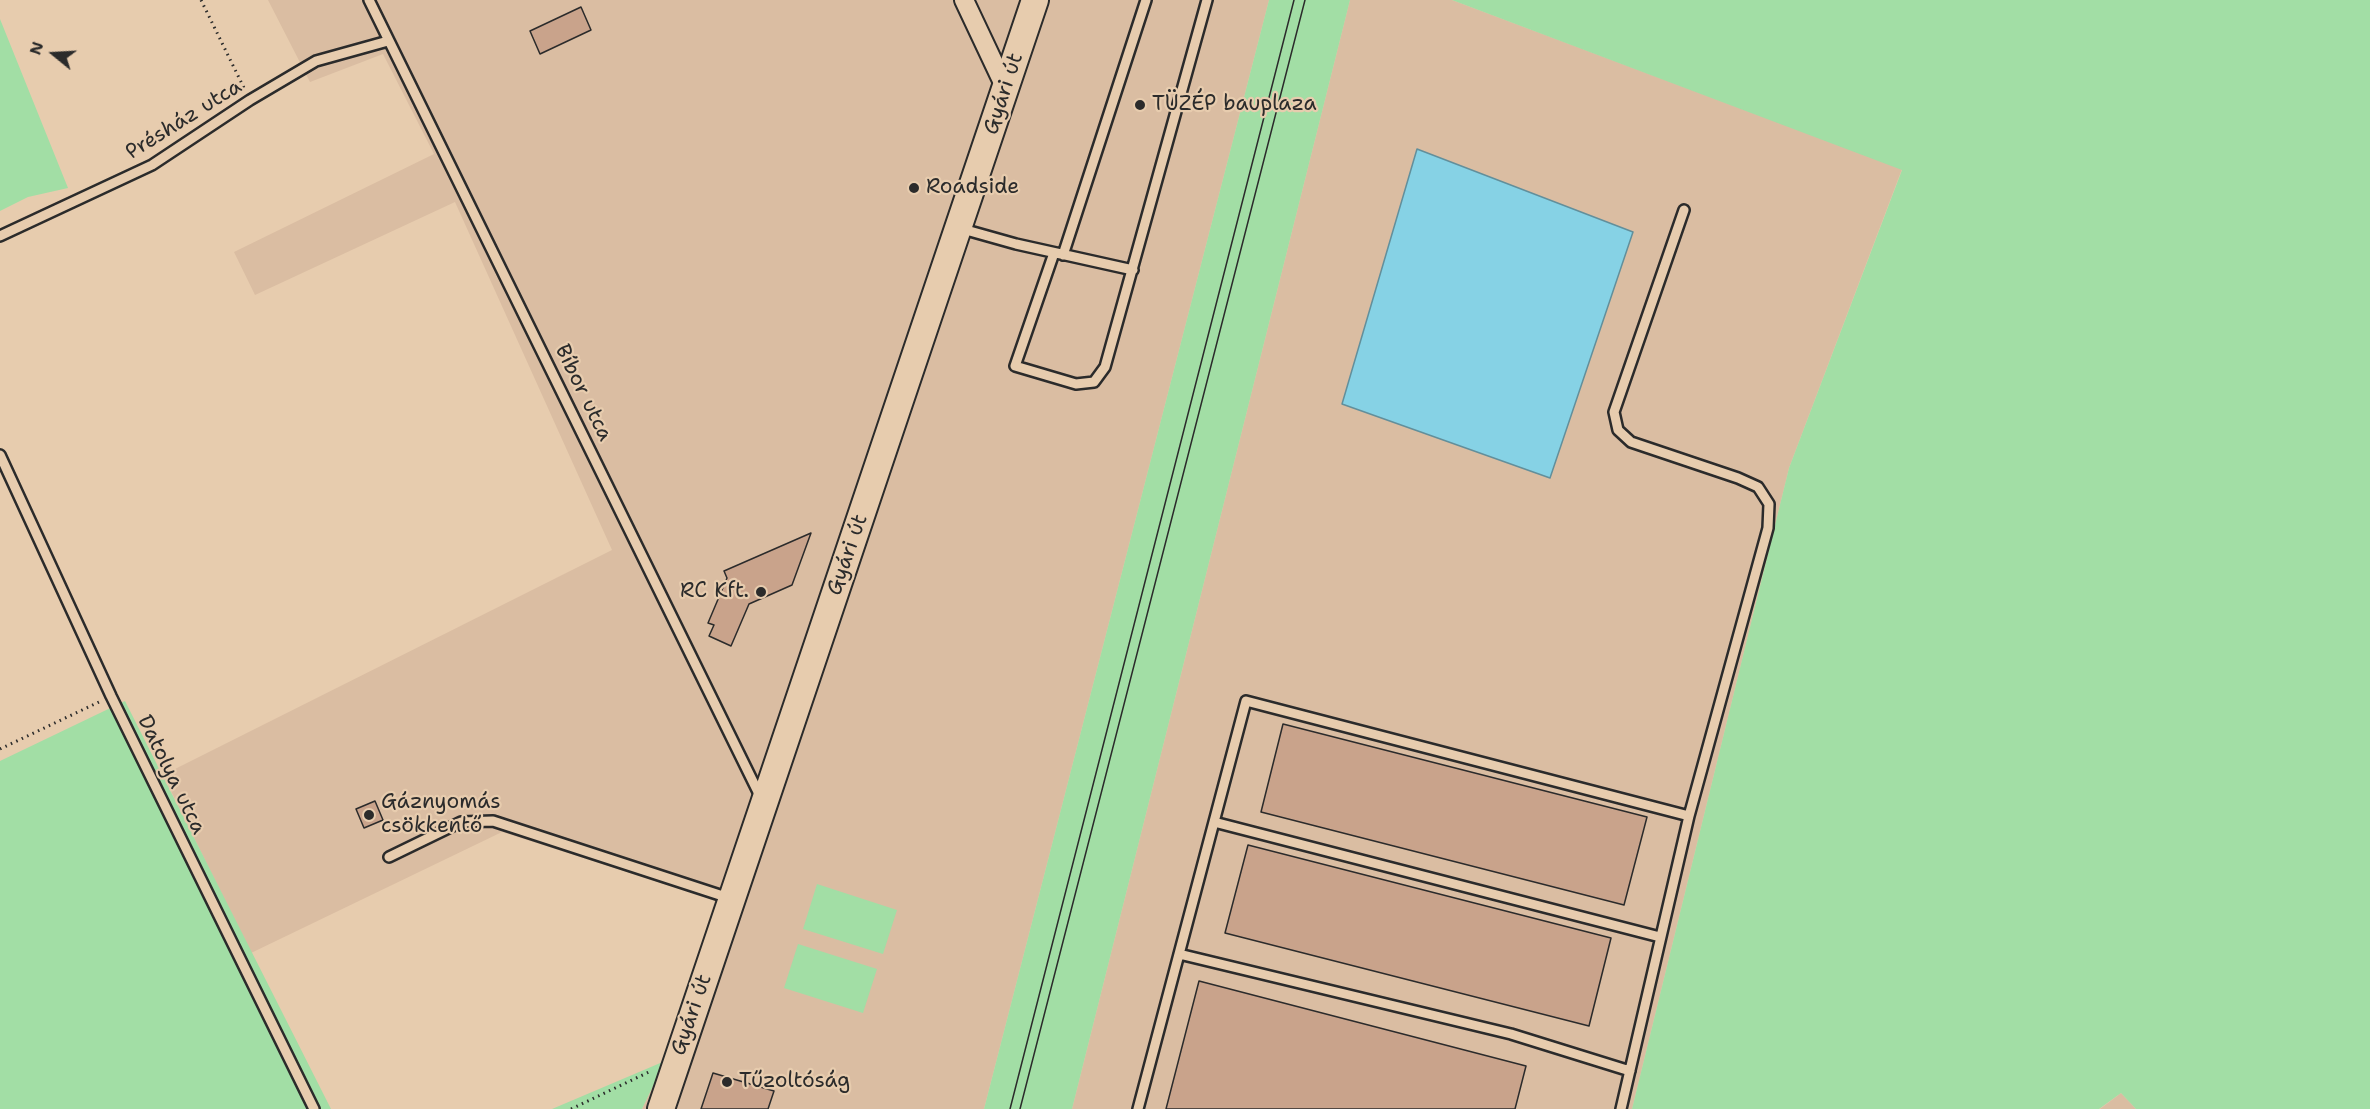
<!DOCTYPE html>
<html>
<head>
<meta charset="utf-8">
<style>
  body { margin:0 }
  #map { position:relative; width:2370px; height:1109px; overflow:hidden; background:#e7ccae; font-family:"Shantell Sans",sans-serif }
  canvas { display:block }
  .north { position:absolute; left:24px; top:24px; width:60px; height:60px; -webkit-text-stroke:4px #e7ccae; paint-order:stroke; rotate:288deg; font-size:16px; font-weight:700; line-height:24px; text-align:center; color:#2b2b2b }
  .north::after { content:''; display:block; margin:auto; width:21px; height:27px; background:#2b2b2b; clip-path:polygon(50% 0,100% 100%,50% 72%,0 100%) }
</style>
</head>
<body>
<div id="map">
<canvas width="2370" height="1109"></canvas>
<div class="north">N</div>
</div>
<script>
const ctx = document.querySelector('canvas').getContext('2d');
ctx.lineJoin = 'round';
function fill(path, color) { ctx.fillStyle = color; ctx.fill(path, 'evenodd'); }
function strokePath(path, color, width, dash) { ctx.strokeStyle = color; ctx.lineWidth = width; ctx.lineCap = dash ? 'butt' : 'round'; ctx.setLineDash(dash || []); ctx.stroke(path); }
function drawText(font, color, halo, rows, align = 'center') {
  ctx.font = font + ' "Shantell Sans",sans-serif'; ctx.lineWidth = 4.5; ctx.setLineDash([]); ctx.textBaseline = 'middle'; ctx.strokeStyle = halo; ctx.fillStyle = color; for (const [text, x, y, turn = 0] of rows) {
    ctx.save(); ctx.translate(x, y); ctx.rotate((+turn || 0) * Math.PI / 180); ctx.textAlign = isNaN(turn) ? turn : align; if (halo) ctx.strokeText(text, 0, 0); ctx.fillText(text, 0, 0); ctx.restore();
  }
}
fill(new Path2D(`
  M268,0H1269L984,1109H642L665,1061L715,900L502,832L251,953L163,775L612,550L455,202L255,295L234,252L434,154L383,54L310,82Z
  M1350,0H1452L1902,169L1789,468L1632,1109H1072Z
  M2121,1093L2136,1109H2100Z`), '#dabda2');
fill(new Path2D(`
  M1269,0H1350L1072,1109H984Z
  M1452,0H2370V1109H2136L2121,1093L2099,1109H1632L1789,468L1902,170Z
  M0,19L68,188L28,197L0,211Z
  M125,701L331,1109H0V761Z
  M817,884L897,910L883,954L803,929Z
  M798,944L877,969L863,1013L784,988Z
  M665,1061L642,1109H552Z`), '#a2dea5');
const water = new Path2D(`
  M1417,149L1633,232L1550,478L1342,404Z`);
fill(water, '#86d2e5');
strokePath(water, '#628f9b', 1.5);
const building = new Path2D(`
  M581,7L591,30L540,54L530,31Z
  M811,533L792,585L749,604L731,646L709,636L714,625L708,623L727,578L724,571Z
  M1283,724L1647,817L1624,905L1261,812Z
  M375,801L383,820L364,828L356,809Z
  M1248,845L1611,938L1589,1026L1225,933Z
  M1199,981L1526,1066L1515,1109H1166Z
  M713,1073L774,1091L768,1109H701Z`);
fill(building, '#c9a38b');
strokePath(building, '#2b2b2b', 1.5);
const lane = new Path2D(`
  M369,0L761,798
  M1684,210L1614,412L1618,430L1631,442L1738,478L1758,487L1769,504L1768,528L1689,816
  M959,228L1016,244L1133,270
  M0,236L152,165L250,100L316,61L388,41
  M1054,253L1015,366L1076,384L1094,382L1105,367L1207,0
  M1063,255L1146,0
  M0,455L111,696L314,1109
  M1214,822L1660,937
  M389,857L461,822L493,821L729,898
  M1179,954L1511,1034L1630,1071
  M1138,1109L1246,701L1689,816L1621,1109`);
const street = new Path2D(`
  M964,0L1006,89`);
const secondary = new Path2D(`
  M661,1109L1035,0`);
strokePath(lane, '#2b2b2b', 14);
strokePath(street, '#2b2b2b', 22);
strokePath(secondary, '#2b2b2b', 30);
strokePath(new Path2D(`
  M201,0L244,88
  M0,749L99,702
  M571,1109L651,1071`), '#2b2b2b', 3, [1.5, 4.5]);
strokePath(lane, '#e7ccae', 9);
strokePath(street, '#e7ccae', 18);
strokePath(secondary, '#e7ccae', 26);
strokePath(new Path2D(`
  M1010,1109L1294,0
  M1020,1109L1305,0`), '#2b2b2b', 1.5);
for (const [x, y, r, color] of [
  [1140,105,6,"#2b2b2b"],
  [914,188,6,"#2b2b2b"],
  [761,592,6,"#2b2b2b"],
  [369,815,6,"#2b2b2b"],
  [727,1082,6,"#2b2b2b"]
]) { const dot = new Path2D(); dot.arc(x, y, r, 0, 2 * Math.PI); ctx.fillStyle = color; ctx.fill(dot); strokePath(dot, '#e7ccae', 2); }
drawText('21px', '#2b2b2b', '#e7ccae', [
  ["Gyári út",1004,94,-72],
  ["Présház utca",184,120,-32],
  ["Bíbor utca",583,393,64],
  ["Gyári út",848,555,-71],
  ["Datolya utca",171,775,64],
  ["Gyári út",692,1015,-71]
]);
drawText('21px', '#2b2b2b', '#e7ccae', [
  ["TÜZÉP bauplaza",1152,105],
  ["Roadside",926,188],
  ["RC Kft.",749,592,"right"],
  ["Gáznyomás",381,803],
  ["csökkentő",381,827],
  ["Tűzoltóság",739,1082]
], 'left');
</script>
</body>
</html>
